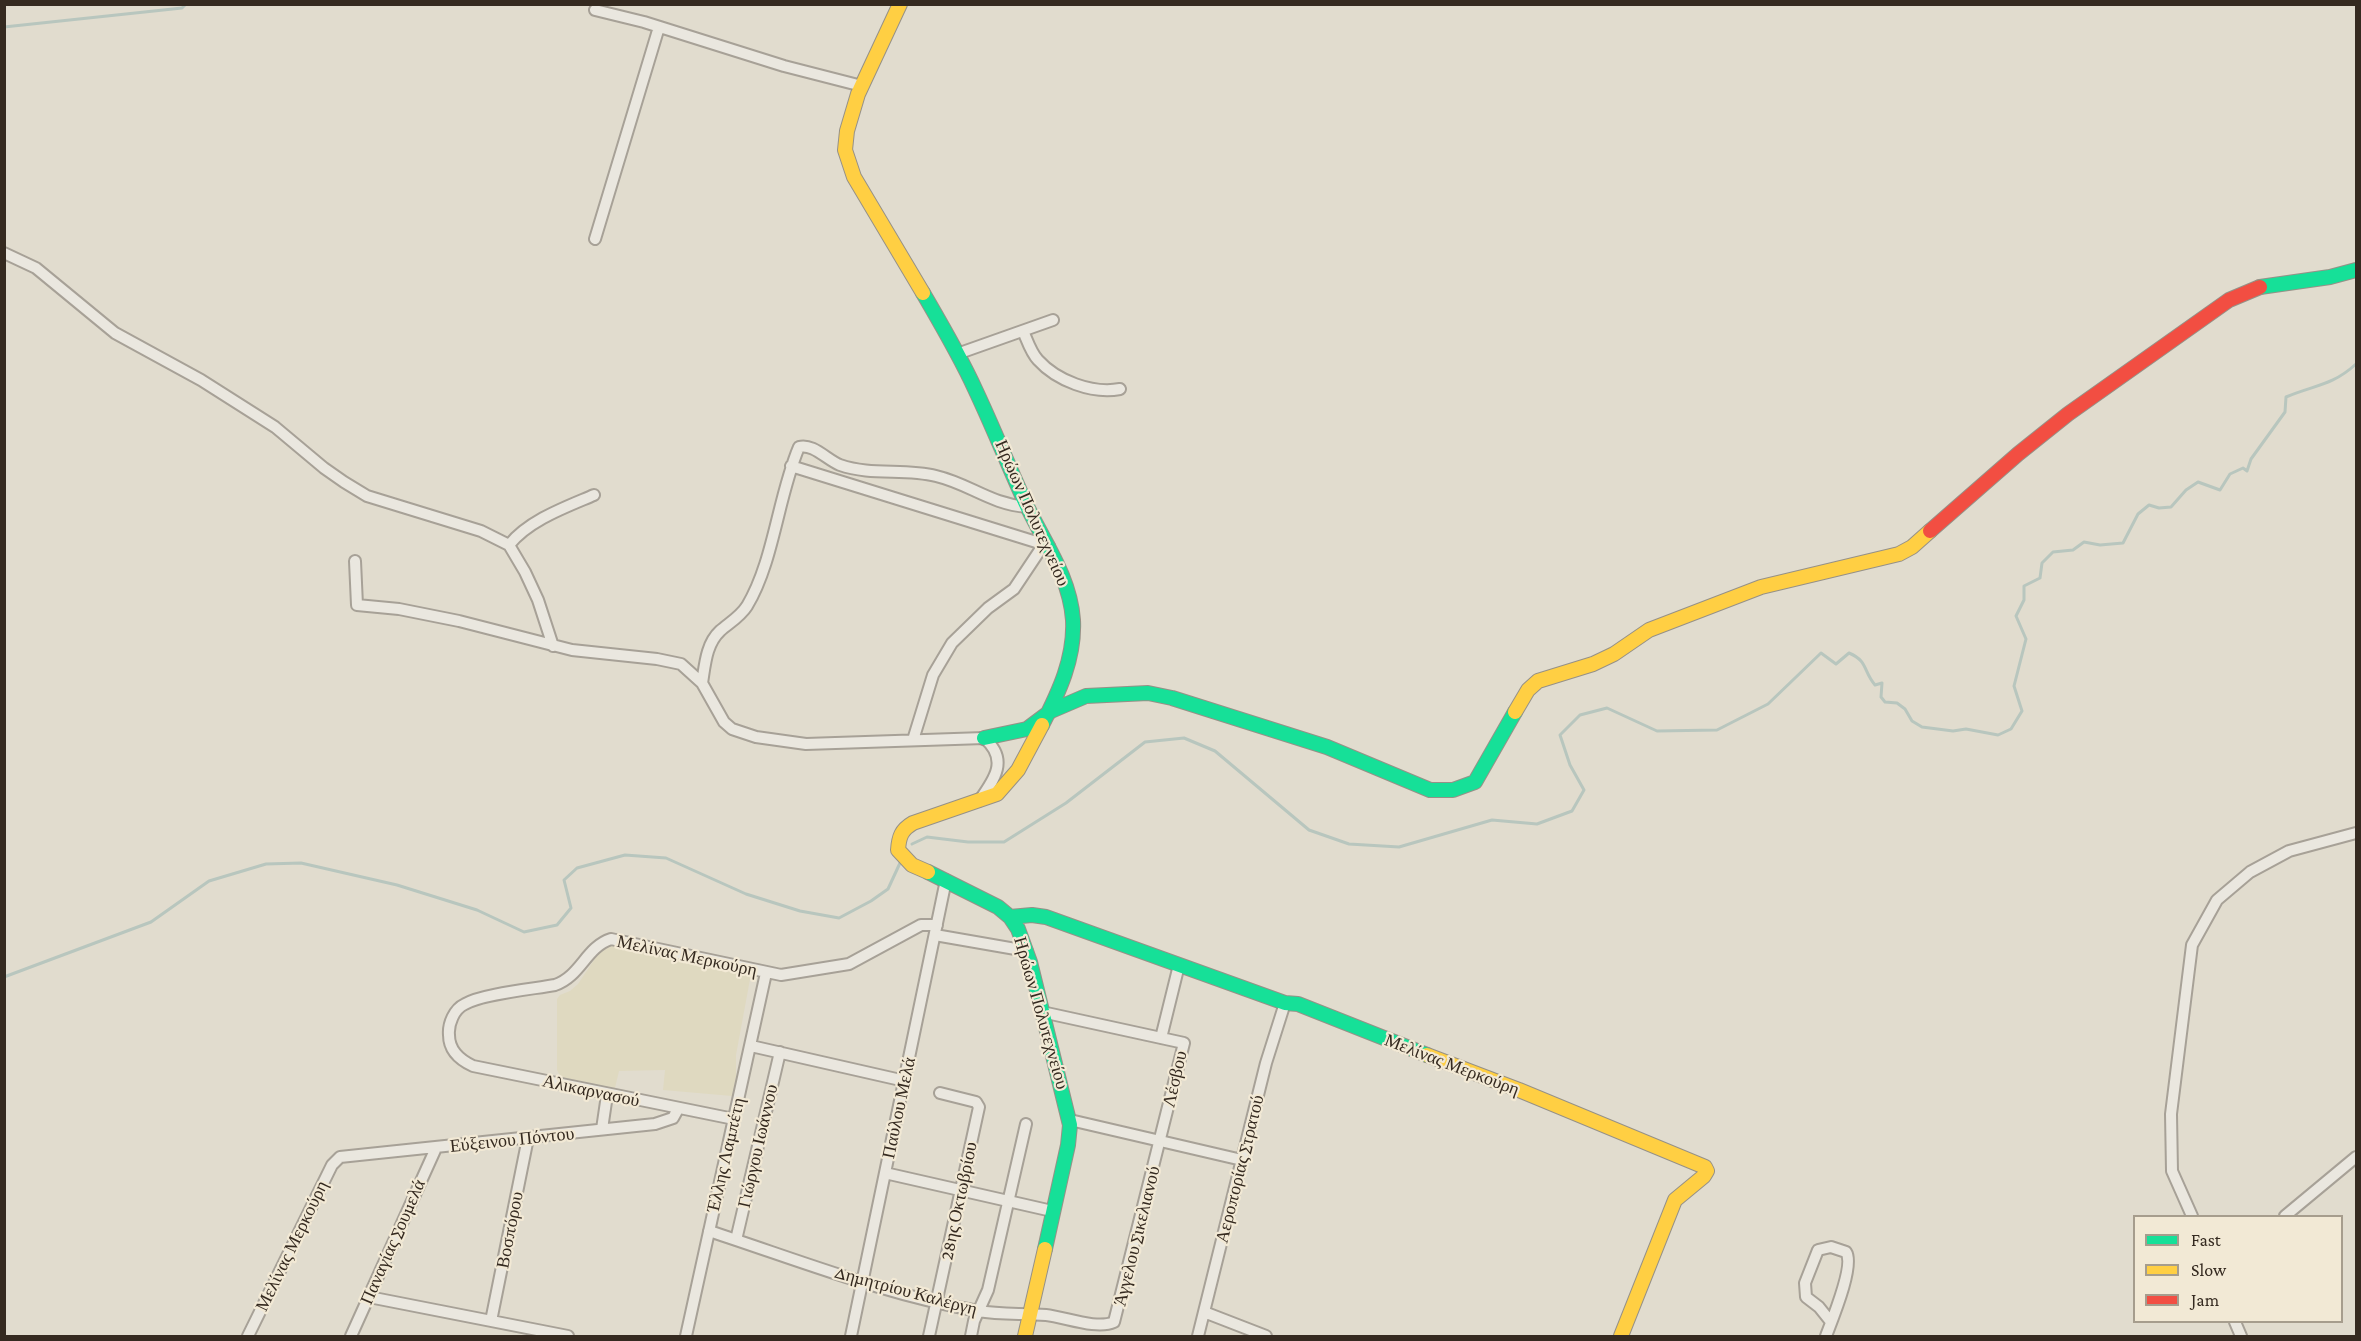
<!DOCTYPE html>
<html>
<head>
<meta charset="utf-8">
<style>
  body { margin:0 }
  #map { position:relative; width:2361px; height:1341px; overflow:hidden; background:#e1dcce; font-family:"Crimson Pro",serif }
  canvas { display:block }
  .frame { position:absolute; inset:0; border:6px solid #352a20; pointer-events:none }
  .legend { position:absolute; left:2133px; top:1215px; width:210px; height:108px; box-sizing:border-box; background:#f2e9d5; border:2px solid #a69d8d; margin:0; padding:8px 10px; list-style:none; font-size:18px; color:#352a20 }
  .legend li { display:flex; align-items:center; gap:12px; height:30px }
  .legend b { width:30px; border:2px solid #a69d8d }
</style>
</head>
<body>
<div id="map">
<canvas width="2361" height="1341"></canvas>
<div class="frame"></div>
<ul class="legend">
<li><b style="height:8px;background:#16e098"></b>Fast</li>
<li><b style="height:8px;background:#ffcf43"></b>Slow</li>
<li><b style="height:8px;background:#f24e42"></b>Jam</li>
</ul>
</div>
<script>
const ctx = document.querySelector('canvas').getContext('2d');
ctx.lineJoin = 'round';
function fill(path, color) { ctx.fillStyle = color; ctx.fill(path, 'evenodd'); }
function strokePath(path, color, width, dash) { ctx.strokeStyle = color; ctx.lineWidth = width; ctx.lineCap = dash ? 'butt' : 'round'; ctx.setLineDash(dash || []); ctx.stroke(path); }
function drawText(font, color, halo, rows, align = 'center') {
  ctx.font = font + ' "Crimson Pro",serif'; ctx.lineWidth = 4.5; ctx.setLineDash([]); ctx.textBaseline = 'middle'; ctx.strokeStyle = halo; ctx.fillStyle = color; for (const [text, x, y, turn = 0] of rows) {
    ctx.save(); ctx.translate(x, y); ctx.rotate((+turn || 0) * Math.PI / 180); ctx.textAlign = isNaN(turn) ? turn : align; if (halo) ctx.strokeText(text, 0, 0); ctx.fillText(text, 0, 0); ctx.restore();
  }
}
fill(new Path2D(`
  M612,945L751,974L736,1055V1076L732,1096L663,1090L665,1070L619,1071L615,1088L564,1078L559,1074L557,1070V999L560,995L570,991L578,984L598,954Z`), '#dfd9c0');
strokePath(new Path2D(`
  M4,27L182,8L186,4
  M912,844L927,837L968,842H1004L1066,803L1145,742L1184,738L1215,751L1309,830L1349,844L1399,847L1492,820L1537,824L1572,811L1584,790L1570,765L1560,735L1580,715L1607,708L1657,731L1717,730L1768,704L1821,653L1836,664L1849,653C1868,661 1863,671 1875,685L1882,683L1881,697L1885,702L1897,703L1905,709L1912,721L1922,727L1953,731L1966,729L1998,735L2011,729L2022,711L2014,686L2026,639L2016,616L2024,600V586L2040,578L2042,563L2053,552L2073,550L2084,542L2100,545L2123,543L2138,514L2149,505L2159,508L2171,507L2186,490L2198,482L2220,490L2230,474L2243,468L2247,471L2251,459L2285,412L2286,397C2314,385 2332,386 2356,364
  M4,977L151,922L209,881L266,864L301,863L397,885L477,910L524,932L557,925L571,908L564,880L577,868L625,855L666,858L746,894L800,911L839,918L871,901L888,889L900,863`), '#b8c6be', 3);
const street = new Path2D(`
  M595,10L644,22L784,66L862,86
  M595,239L659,27
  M4,253L36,268L115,333L201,380L275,427L324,468L344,482L367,496L481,531L509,545L525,572L538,600L553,646
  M1023,331C1027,340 1031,353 1038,360C1057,381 1092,394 1120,389
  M957,354L1053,320
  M791,466L1049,546
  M509,545C529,520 566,507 594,495
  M355,561L357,605L399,609L459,621L572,650L657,659L681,664L702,683L724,722L732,729L756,737L806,744L984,738C1009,759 995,779 979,801
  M702,683C705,665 706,644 720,631C729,623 740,617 747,606C774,561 778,496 799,447C813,443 827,460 840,465C871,476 905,468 936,476C970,484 990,504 1027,507
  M913,740L933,675L952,643L988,608L1014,589L1044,544L1043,538
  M935,935L1027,951
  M1161,1038L1179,965
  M751,1046L905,1081
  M734,1119L473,1066C460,1060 449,1051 449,1035C448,1024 454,1009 465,1004C482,994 533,989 555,985C581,976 586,947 611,939L781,975L849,964L921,925H937
  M1070,1120L1242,1160
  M602,1129L607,1095
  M885,1173L1052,1211
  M2192,1216L2172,1171L2171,1114L2192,945L2217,900L2250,872L2289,851L2356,833
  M2285,1216L2356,1157
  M709,1231C798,1260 886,1295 978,1311C1001,1315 1023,1313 1046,1315C1065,1317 1097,1330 1114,1322L1184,1043L1042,1012
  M736,1240L780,1052
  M369,1297L568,1336
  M1204,1312L1266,1336
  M491,1321L528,1138
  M2235,1322L2241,1336
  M248,1336L332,1165L340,1157L655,1124L673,1118L678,1109
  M351,1336L436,1148
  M686,1336L766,973
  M851,1336L946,880
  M929,1336L979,1107L976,1102L940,1093
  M971,1336L974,1321L988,1290L1026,1124
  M1198,1336L1266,1063L1285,1003
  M1826,1336C1832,1320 1855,1265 1846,1252L1831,1247L1818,1250L1805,1283L1806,1297L1819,1307L1831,1322`);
const fast = new Path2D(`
  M2260,287L2330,277L2356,270
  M923,293C941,324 960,356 975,389C993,427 1008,465 1025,502C1043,541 1070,576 1073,620C1075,658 1059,692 1042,725
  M984,738L1027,729L1051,711L1086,696L1148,693L1172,698L1327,747L1430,790H1453L1475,782L1515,712
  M928,872L998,907L1010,917L1018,929L1030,962L1070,1125L1068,1145L1045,1249
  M1010,917L1032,915L1046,917L1285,1003L1298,1004L1427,1055`);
const slow = new Path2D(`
  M900,4L858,94L847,131L845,150L854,177L923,293
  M1515,712L1528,690L1538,681L1593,664L1614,654L1649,630L1761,587L1899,554L1912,547L1930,531
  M928,872L912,865L898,850C899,837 901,830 913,823L997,794L1018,770L1042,725
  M1427,1055L1519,1090L1705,1167L1707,1171L1704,1176L1675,1200L1621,1336
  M1025,1336L1045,1249`);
const jam = new Path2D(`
  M1930,531L2018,454L2068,414L2229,300L2260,287`);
strokePath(street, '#a7a197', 14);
strokePath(fast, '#969187', 16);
strokePath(slow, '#969187', 16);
strokePath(jam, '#969187', 16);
strokePath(street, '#eae7df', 10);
strokePath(fast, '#16e098', 14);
strokePath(slow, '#ffcf43', 14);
strokePath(jam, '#f24e42', 14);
drawText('18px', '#352a20', '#f2e9d5', [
  ["Ηρώων Πολυτεχνείου",1032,513,66],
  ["Μελίνας Μερκούρη",687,956,12],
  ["Ηρώων Πολυτεχνείου",1041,1013,74],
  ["Μελίνας Μερκούρη",1452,1065,21],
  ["Λέσβου",1175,1079,-77],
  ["Αλικαρνασού",591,1091,12],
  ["Παύλου Μελά",899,1108,-78],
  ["Εύξεινου Πόντου",512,1140,-6],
  ["Γιώργου Ιωάννου",758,1146,-77],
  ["Έλλης Λαμπέτη",726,1155,-77],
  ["Αεροπορίας Στρατού",1240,1169,-76],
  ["28ης Οκτωβρίου",959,1201,-78],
  ["Βοσπόρου",510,1230,-79],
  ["Άγγελου Σικελιανού",1137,1236,-76],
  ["Παναγίας Σουμελά",393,1242,-66],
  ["Μελίνας Μερκούρη",292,1246,-64],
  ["Δημητρίου Καλέργη",906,1291,15]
]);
</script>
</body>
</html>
